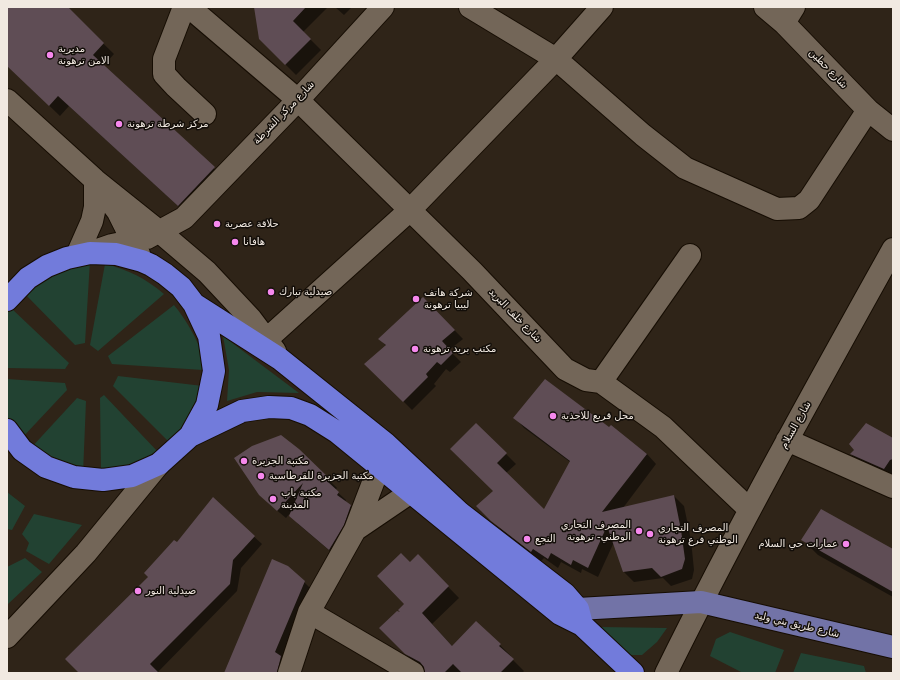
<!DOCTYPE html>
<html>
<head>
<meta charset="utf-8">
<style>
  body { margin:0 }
  #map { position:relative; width:900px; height:680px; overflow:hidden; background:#2f2418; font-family:"DejaVu Sans",sans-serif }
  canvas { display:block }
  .frame { position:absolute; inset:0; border:8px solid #f1e9e1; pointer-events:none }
</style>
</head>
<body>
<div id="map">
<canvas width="900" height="680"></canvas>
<div class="frame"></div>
</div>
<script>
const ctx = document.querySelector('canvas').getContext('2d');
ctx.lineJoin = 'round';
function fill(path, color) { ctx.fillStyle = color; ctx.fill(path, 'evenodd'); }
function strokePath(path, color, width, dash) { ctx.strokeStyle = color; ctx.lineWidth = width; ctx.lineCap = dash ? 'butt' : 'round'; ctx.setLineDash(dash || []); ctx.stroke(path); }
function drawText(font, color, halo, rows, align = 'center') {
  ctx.font = font + ' "DejaVu Sans",Vazirmatn,sans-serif'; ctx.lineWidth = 3; ctx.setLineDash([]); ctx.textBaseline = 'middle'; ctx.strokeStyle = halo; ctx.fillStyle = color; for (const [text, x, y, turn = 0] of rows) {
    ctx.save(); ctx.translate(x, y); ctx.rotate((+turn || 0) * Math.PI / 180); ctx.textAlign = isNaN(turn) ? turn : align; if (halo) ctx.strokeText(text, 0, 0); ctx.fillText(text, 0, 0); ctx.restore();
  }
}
fill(new Path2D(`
  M90,261L85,343L75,345L23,292L37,280Z
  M105,264C129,270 145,278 164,294L98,351L90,345Z
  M174,305C184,317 200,342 202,357C203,361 203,366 203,370L112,364L108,356Z
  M11,308L69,363L65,369L7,368V312Z
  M223,336L299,393L257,392L227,401L229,370Z
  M118,376L203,386L196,408L171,444L113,386Z
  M7,379L65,383L67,390L21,439L7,424Z
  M104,395L158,452L134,471L101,470L100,398Z
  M77,398L86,401L83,474L30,449Z
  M7,492L25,506L12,530L7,529Z
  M34,514L82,525L49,564L26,551L29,543L22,534Z
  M25,558L42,572L7,605V567Z
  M601,627L667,628L657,642L642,655H628Z
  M730,632L784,650L775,673H743L710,656L716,639Z
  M801,653L864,666L866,673H793Z`), '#224232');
fill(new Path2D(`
  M7,7H66L114,54L103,66L225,179L189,216L69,106L60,116L7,65Z
  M255,7H328L303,32L321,50L296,75L260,39Z
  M335,7H352L344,15Z
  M432,307L463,339L449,350L461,362L450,372L446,369L434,384L436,386L412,410L366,364L386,346L380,339Z
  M515,418L610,428L611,427L647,454L656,464L623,508L674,496L684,506L691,540L694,570L692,579L671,586L663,578L634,582L624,572L614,542L598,577L582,569L581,573L561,562L558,568L544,558L541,561L502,531L478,506L494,491L476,424L516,464L506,473L544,511L570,462L524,428Z
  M893,435V481L866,469L851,454L891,438Z
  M236,458L329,480L337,488L335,490L346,500L345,502L358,513L337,557L298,524L292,511L286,518L268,503Z
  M213,499L262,544L241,568L237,591L157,673H81L149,577Z
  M803,540L893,550V597L818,555Z
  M418,556L459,598L432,624L453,647L500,645L511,656L510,657L524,671L522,673H426V670L417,665L381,628L404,615L410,563Z
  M304,582L312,590L287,673H225Z`), '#0007');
fill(new Path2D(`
  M7,7H68L104,43L93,55L215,167L178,206L58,96L49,106L7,66Z
  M254,7H306L293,21L311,39L285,65L259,39Z
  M423,297L455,330L442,341L453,353L441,365L437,362L426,374L428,377L403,402L364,364L386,345L378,339Z
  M545,379L609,427L611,425L647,454L602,512L674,495L681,530L685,559L682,569L661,577L652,568L623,572L607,526L588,568L573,560L571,565L551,553L548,559L533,549L531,552L491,521L476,506L493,491L450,449L476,423L507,453L497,463L544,509L570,461L513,418Z
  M866,423L893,438V459L890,460L884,469L850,454L854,450L849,444Z
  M281,435L299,449L330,479L328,482L339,492L337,495L351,505L344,525L329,550L289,516L303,483L277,511L259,495L234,458L252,446Z
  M213,497L255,536L233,560L230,584L150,664L159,673H79L65,659L148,577L144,573L174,540L177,542Z
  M821,509L893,549V592L801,540Z
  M401,553L410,562L418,554L449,586L422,613L452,646L476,621L501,644L499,646L514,659L500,673H462L453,664L444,673H425L424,667L420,662L405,654L379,628L397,611L400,612L398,610L404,604L377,576Z
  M272,559L288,566L305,581L275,652L281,656L277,673H224Z`), '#5f4d55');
const minor = new Path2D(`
  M184,7L164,59V74L176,87L205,114
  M189,7L298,100L472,271L565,369L586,380L601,382L663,427L749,509
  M470,7L556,59L643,135L685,168L777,209L799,208L809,200L868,110
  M765,7L784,23L868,110L893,130
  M784,23L794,7
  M7,100L95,180L160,232L207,272L251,319L275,351
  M106,196L118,212L139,254
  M92,252L112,245L147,238L184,218L298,100L383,7
  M77,255L92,221L95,207V180
  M267,339L410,210L556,59L602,7
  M601,382L690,255
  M787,440L893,487
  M355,530L411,492
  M309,612L413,673
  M7,637L86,553L159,464
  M289,673L309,612L355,530L379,467
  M666,673C737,529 815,389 893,249`);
const major = new Path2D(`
  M578,609L701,602L893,647`);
const highway = new Path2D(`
  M7,300L28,278L47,266L67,258L90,253L116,254L142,261L151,265L165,274L181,287L194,304L209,336L214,371L207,405L190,436L159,464L132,476L103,480L74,477L46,467L22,450L7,430
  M194,304L280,359L385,443L460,513L565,594L578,609L582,625
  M190,436L242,411L269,407L291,408L310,415L337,432L560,614L582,625L633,673`);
strokePath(minor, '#160d03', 24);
strokePath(major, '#160d03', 24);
strokePath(highway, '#160d03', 24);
strokePath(minor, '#736658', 22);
strokePath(major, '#7273a7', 22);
strokePath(highway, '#727bdb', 22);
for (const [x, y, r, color] of [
  [50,55,4,"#f688ed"],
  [119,124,4,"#f688ed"],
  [217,224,4,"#f688ed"],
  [235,242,4,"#f688ed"],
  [271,292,4,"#f688ed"],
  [416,299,4,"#f688ed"],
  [415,349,4,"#f688ed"],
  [553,416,4,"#f688ed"],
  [244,461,4,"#f688ed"],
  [261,476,4,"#f688ed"],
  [273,499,4,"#f688ed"],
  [639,531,4,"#f688ed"],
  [650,534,4,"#f688ed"],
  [527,539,4,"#f688ed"],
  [846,544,4,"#f688ed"],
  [138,591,4,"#f688ed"]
]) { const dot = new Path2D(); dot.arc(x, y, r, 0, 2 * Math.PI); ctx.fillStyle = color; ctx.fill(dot); strokePath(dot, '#130e09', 1.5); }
drawText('10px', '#f1e9e1', '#130e09', [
  ["مديرية",58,49],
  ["الامن ترهونة",58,61],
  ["مركز شرطة ترهونة",127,124],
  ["حلاقة عصرية",225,224],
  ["هافانا",243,242],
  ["صيدلية تبارك",279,292],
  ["شركة هاتف",424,293],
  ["ليبيا ترهونة",424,305],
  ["مكتب بريد ترهونة",423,349],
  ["محل قربع للاحذية",561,416],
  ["مكتبة الجزيرة",252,461],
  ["مكتبة الجزيرة للقرطاسية",269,476],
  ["مكتبة باب",281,493],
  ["المدينة",281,505],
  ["المصرف التجاري",631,525,"right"],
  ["الوطني- ترهونة",631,537,"right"],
  ["المصرف التجاري",658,528],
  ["الوطني فرع ترهونة",658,540],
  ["النجع",535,539],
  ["عمارات حي السلام",838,544,"right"],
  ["صيدلية النور",146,591]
], 'left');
drawText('10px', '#f1e9e1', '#130e09', [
  ["شارع حطين",828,69,46],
  ["شارع مركز الشرطة",284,113,-46],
  ["شارع خلف البريد",515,316,46],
  ["شارع السلام",796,425,-61],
  ["شارع طريق بني وليد",797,625,13]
]);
</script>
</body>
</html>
